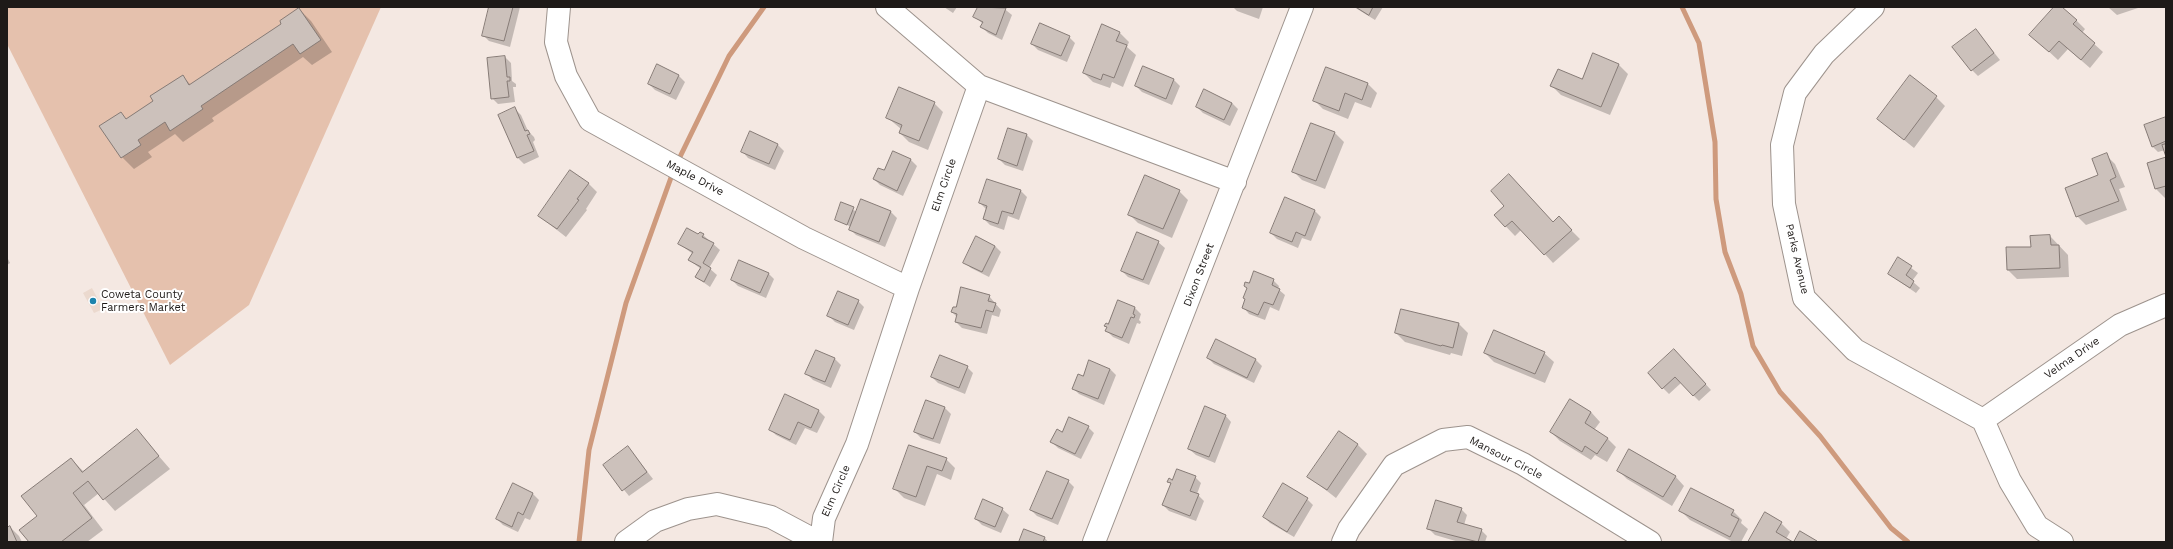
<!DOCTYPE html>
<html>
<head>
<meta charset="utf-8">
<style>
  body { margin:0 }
  #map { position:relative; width:2173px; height:549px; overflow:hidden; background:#f4e8e2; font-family:"Work Sans",sans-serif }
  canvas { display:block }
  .frame { position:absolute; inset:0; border:8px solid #1e1a18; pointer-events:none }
</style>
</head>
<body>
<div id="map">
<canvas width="2173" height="549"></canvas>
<div class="frame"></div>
</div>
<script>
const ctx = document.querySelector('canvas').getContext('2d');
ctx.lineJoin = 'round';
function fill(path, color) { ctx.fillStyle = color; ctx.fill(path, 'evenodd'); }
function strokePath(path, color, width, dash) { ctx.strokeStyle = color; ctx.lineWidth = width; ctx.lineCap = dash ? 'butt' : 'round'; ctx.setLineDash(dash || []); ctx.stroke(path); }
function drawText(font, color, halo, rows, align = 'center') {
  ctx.font = font + ' "Work Sans",sans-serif'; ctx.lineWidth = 4; ctx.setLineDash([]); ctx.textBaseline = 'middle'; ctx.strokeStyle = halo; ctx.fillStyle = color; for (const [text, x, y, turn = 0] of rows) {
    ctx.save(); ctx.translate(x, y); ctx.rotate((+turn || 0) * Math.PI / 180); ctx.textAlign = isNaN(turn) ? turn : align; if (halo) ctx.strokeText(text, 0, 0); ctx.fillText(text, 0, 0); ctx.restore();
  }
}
fill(new Path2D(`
  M92,288L103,309L94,313L83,293Z`), '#ebd9ce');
fill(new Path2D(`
  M7,7H381L249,305L170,365L7,44Z`), '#e5c1ad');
fill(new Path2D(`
  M490,7H520L510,47L489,41L483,35Z
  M944,7H957L953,13Z
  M979,7H1002L1012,15L1002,40L988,33L982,27L983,24L974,16Z
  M1233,7H1263L1259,19L1237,11Z
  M1354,7H1383L1375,20Z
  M2055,7H2061L2076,20L2085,29L2082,33L2103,52L2090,68L2068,49L2058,60L2031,35Z
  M2108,7H2141L2117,15Z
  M299,9L311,21L332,52L312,65L303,57L212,118L214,121L183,142L175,134L148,152L152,157L134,169L122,157L101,126L121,113L127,120L155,101L182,76L191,85L283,24Z
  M1976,30L2000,60L1978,76L1972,70Z
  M1120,33L1129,42L1127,47L1136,55L1123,87L1112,82L1110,88L1093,82L1084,73Z
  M1069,37L1075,43L1067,62L1038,50L1032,44Z
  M1594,54L1619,65L1628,74L1610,115L1561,95L1552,86L1583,80Z
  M505,57L511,63L512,81L516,84V87H513L515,102L498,104L492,98Z
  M1143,68L1174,80L1180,86L1172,105L1142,92L1136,86Z
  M1327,68L1368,84L1377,93L1371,108L1355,102L1348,119L1323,109L1314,100Z
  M679,76L685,82L676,100L655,90L649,84Z
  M1936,97L1945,106L1914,148L1878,119Z
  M934,103L943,112L928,150L909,142L900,133L901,129L888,118Z
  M1232,103L1238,109L1230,126L1203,113L1197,107Z
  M515,109L521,115L528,131L534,137L535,140L533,142L539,157L524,164L518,158Z
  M2166,118V154L2165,150L2158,152L2152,146Z
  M751,133L778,145L784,151L775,170L748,158L742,151Z
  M1335,133L1344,142L1325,189L1302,180L1293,171Z
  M1027,135L1033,141L1023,171L1005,165L999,159Z
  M893,152L911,160L917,166L903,196L880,185L874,179L884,172Z
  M2106,155L2115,164L2125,187L2119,189L2127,210L2086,225L2077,216L2099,176Z
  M2166,158V198H2165L2156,189L2148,163Z
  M988,180L1021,191L1027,197L1019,220L1008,216L1004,230L990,225L984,219L986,209L980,203Z
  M588,183L597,192L586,209L587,210L566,237L539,216Z
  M1179,191L1188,200L1172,238L1138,223L1129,214Z
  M1285,198L1315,211L1321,217L1311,241L1302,238L1298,248L1277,239L1271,233Z
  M861,200L891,212L897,218L885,247L856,235L850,229L851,227L836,219L842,204L857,212Z
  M1495,215L1568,227L1580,239L1553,263L1522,229L1515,236Z
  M703,235L720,250L709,268L717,275L710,287L696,277L701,269L689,260L693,254L679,244Z
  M2050,236L2068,255L2069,277L2017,279L2008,270L2032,248Z
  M1158,242L1165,248L1149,285L1128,277L1122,271Z
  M995,246L1001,252L989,277L971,268L964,262Z
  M7,257L10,263L7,265Z
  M1899,259L1918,273L1912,281L1920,288L1916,293L1889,274Z
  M768,273L774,279L766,298L738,286L732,280Z
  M1273,280L1279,286L1278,289L1285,295L1279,311L1270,307L1265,320L1249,314L1243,307L1246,300L1244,298L1248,289L1245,286Z
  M989,296L1001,310L999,317L992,315L987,334L962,328L956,322L957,317L952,312Z
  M858,301L864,307L854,330L835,322L829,316Z
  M1135,308L1141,314L1139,320L1141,322L1140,324L1137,323L1129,344L1113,337L1107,331L1109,326Z
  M1459,324L1468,333L1462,356L1451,353L1450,355L1405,342L1396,333Z
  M1216,341L1256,360L1262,366L1254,383L1214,364L1208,358Z
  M816,351L835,359L841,365L831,388L813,380L807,374Z
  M1485,353H1544L1554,362L1545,383L1494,362Z
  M1680,356L1711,390L1699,401L1681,383L1669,394L1663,388Z
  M967,367L973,373L965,394L938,383L932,377Z
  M1110,369L1116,375L1104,405L1079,394L1073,388L1083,378Z
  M786,396L819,411L825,417L817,433L805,428L796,445L776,435L770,429Z
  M1570,400L1591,412L1600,422L1594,430L1607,438L1616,447L1607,462L1595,455L1591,460L1560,441L1551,432Z
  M926,401L945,408L951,414L940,444L921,438L915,432Z
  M1225,415L1231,422L1215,463L1196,455L1189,449Z
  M1088,427L1094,433L1081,459L1058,448L1052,442L1063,433Z
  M137,431L170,469L115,511L99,493L84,505L103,530L87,542H30L38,517L71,459L84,472Z
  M1339,432L1358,445L1367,454L1336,498L1309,477Z
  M910,446L946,459L955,468L951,480L937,474L925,506L904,498L895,489Z
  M628,447L653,479L629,496L604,465Z
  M1618,470L1675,476L1684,486L1672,506L1627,479Z
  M1195,477L1201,483L1197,494L1204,501L1196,521L1169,511L1163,505L1172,485L1169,482Z
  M1068,481L1074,487L1058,525L1037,516L1031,510Z
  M513,485L533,494L539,500L530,520L525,518L518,532L503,525L497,519Z
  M1307,499L1313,505L1294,537L1270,523L1264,517Z
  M1002,509L1009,515L1001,533L982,525L976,519Z
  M1461,509L1467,515L1464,525L1481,530L1487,536L1485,542H1459L1435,535L1429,529Z
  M1681,511H1733L1742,520L1741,523L1748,529L1741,542H1733L1690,520Z
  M1781,523L1790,532L1786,539L1791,542H1749Z
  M10,527L19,536L22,542H7V529Z
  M1045,538L1048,542H1020Z`), '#0003');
strokePath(new Path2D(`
  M1682,7L1699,43L1715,142L1716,199L1725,252L1741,294L1753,346L1780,392L1820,436L1891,528L1908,542
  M677,163L729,56L764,7
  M579,542L589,450L626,303L673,172`), '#ce9a7d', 5);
const building = new Path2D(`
  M489,7H513L504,41L482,36Z
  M978,7L1006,8L996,35L980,27L983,22L973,17Z
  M1356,7H1373L1369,15Z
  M2054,7H2062L2077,20L2073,24L2095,43L2081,60L2059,41L2049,52L2029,35Z
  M299,8L321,40L300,54L293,44L201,106L203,109L170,131L165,122L138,140L141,145L121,158L99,126L121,112L126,119L153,101L150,96L183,75L189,85L281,24L280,21Z
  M1040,23L1070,36L1061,56L1031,44Z
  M1102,24L1120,32L1116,41L1127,45L1114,78L1103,74L1101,80L1083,73Z
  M1976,29L1994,53L1971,71L1952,47Z
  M1593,53L1619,64L1601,107L1550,86L1558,69L1582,79Z
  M505,56L507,77H510V81H507L509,97L491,99L487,58Z
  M657,64L679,75L670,94L648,84Z
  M1143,66L1174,79L1166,99L1135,86Z
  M1326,67L1368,83L1362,100L1345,93L1339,111L1313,101Z
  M1910,75L1937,96L1904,140L1877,119Z
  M899,87L935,102L919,141L899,133L902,125L886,118Z
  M1204,89L1232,103L1224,120L1196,107Z
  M515,107L525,131L528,130L530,134L527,135L534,151L517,158L498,115Z
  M2166,117V141L2152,147L2144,125Z
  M1311,123L1335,132L1316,181L1292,172Z
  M1008,128L1027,134L1017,166L998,159Z
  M750,131L778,144L769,164L741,152Z
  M2166,144V186L2155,189L2147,163L2166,157L2162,145Z
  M893,151L911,159L897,191L873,179L878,168L884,170Z
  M2107,153L2116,177L2110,180L2119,201L2076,217L2065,188L2098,175L2092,159Z
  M570,170L589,183L577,199L579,200L557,229L538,216Z
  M1509,174L1553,222L1559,216L1572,230L1544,255L1512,221L1505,227L1494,215L1504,206L1491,191Z
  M1145,175L1180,190L1163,229L1128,215Z
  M987,179L1021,190L1013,214L1002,211L998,224L983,219L987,206L979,203Z
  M1285,197L1315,210L1305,236L1296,232L1292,242L1270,233Z
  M861,199L891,211L879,242L849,230Z
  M841,202L854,207L847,225L835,220Z
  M687,228L698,234L700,232L704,234L702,237L714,243L703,263L711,268L704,282L695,277L701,267L688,260L693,252L678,244Z
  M1137,232L1159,241L1143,280L1121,271Z
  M2050,235L2051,245H2059L2060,268L2007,270L2006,247H2031L2030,236Z
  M976,236L995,246L982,272L963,263Z
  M1898,257L1912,266L1906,275L1914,281L1910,288L1888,274Z
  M739,260L769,273L760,293L731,280Z
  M1254,271L1274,279L1272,285L1280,289L1273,305L1264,302L1258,315L1242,308L1245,299L1243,298L1247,288L1244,286L1245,282L1249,283Z
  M961,287L990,295L988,301L996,303L993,312L986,310L981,328L955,322L957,314L951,312L953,307H956Z
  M838,291L859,300L848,325L827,316Z
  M1118,300L1135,307L1133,314L1135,315L1134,318L1131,317L1122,338L1105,331L1107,327L1104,326L1106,323L1108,324Z
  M1401,309L1459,323L1453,348L1442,345L1441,346L1395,333Z
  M1494,330L1545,352L1535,374L1484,353Z
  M1216,339L1256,359L1247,378L1207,358Z
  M1674,349L1706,384L1693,396L1675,377L1662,389L1648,373Z
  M816,350L835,358L825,382L805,374Z
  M940,355L968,366L959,388L931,377Z
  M1089,360L1110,369L1098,399L1072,389L1078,374L1083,376Z
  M785,394L819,410L811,428L798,422L790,440L769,430Z
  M1570,399L1591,412L1585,423L1608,438L1597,454L1585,446L1582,452L1550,432Z
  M926,400L945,407L933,439L914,432Z
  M1205,406L1226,415L1209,457L1188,449Z
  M1069,417L1089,426L1075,454L1050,442L1057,429L1062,432Z
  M137,429L159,456L103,500L88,481L73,493L92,518L61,542H29L19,530L37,516L21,496L71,458L82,472Z
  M1339,431L1358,444L1327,490L1307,477Z
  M909,445L947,458L942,471L927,466L916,497L893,489Z
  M628,446L647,472L622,491L603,465Z
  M1629,449L1676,476L1663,497L1617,471Z
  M1177,469L1196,476L1190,491L1199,494L1190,516L1162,505L1171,483L1167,482L1169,478L1172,480Z
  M1047,471L1069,480L1052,519L1030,510Z
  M513,483L533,493L523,515L518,512L512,527L496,519Z
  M1283,483L1308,498L1287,532L1263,517Z
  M1691,488L1734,510L1731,515L1739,519L1730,537L1679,511Z
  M983,499L1003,508L995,527L975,519Z
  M1436,500L1462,508L1457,522L1482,529L1478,542L1427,529Z
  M1765,512L1782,522L1776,532L1793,542H1748Z
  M10,526L17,542H7V528Z
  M1024,529L1045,537L1043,542H1019Z
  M1800,531L1817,541L1816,542H1794Z`);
fill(building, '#ccc1bb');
strokePath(building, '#867b76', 1);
const minor = new Path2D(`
  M559,7L556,42L566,76L590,120L804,238L908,288
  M887,7L979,86L1235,182
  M1873,7L1824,54L1795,93L1782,145L1784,204L1804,298L1855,350L1983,420L2010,481L2037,526L2062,542
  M1983,420L2120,325L2166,305
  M626,542L655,521L688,509L717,504L771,517L818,542
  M821,542L824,518L857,444L908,288L979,86
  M1094,542L1302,7
  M1343,542L1349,529L1394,465L1443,440L1468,437L1523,464L1650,542`);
strokePath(minor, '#9d938d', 24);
strokePath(minor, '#fff', 22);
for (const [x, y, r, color] of [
  [93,301,4,"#1c84ad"]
]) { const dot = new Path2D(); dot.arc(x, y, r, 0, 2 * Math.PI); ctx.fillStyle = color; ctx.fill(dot); strokePath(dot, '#fff', 1.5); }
drawText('11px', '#1e1a18', '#fff', [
  ["Maple Drive",695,178,28],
  ["Elm Circle",944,185,-71],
  ["Parks Avenue",1797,259,77],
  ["Dixon Street",1199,275,-69],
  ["Velma Drive",2072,358,-35],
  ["Mansour Circle",1506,458,27],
  ["Elm Circle",836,491,-66]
]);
drawText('11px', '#1e1a18', '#fff', [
  ["Coweta County",101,295],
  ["Farmers Market",101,308]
], 'left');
</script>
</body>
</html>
